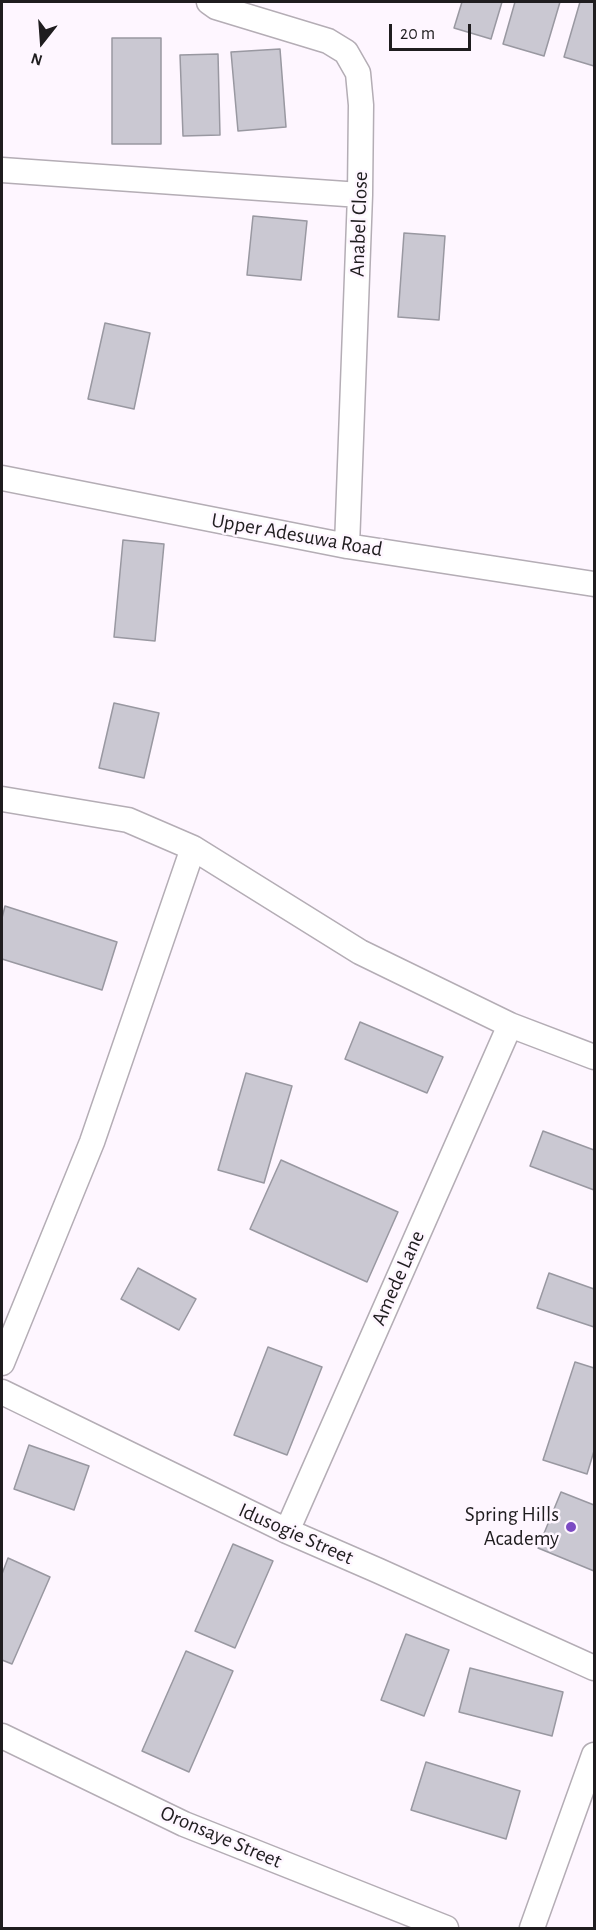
<!DOCTYPE html>
<html>
<head>
<meta charset="utf-8">
<style>
  body { margin:0 }
  #map { position:relative; width:596px; height:1930px; overflow:hidden; background:#fef6ff; font-family:"Alegreya Sans",sans-serif }
  canvas { display:block }
  .frame { position:absolute; inset:0; border:3px solid #1f1d1f; pointer-events:none }
  .north { position:absolute; left:12px; top:12px; width:60px; height:60px; -webkit-text-stroke:4px #fef6ff; paint-order:stroke; rotate:197deg; font-size:16px; font-weight:700; line-height:24px; text-align:center; color:#1f1d1f }
  .north::after { content:''; display:block; margin:auto; width:21px; height:27px; background:#1f1d1f; clip-path:polygon(50% 0,100% 100%,50% 72%,0 100%) }
  .scale { position:absolute; left:389px; top:24px; width:82px; height:27px; box-sizing:border-box; border:3px solid #1f1d1f; border-top:0; padding-left:8px; font-size:18px; line-height:21px; white-space:nowrap; color:#1f1d1f; -webkit-text-stroke:4px #fef6ff; paint-order:stroke }
</style>
</head>
<body>
<div id="map">
<canvas width="596" height="1930"></canvas>
<div class="frame"></div>
<div class="north">N</div>
<div class="scale">20 m</div>
</div>
<script>
const ctx = document.querySelector('canvas').getContext('2d');
ctx.lineJoin = 'round';
function fill(path, color) { ctx.fillStyle = color; ctx.fill(path, 'evenodd'); }
function strokePath(path, color, width, dash) { ctx.strokeStyle = color; ctx.lineWidth = width; ctx.lineCap = dash ? 'butt' : 'round'; ctx.setLineDash(dash || []); ctx.stroke(path); }
function drawText(font, color, halo, rows, align = 'center') {
  ctx.font = font + ' "Alegreya Sans",sans-serif'; ctx.lineWidth = 5; ctx.setLineDash([]); ctx.textBaseline = 'middle'; ctx.strokeStyle = halo; ctx.fillStyle = color; for (const [text, x, y, turn = 0] of rows) {
    ctx.save(); ctx.translate(x, y); ctx.rotate((+turn || 0) * Math.PI / 180); ctx.textAlign = isNaN(turn) ? turn : align; if (halo) ctx.strokeText(text, 0, 0); ctx.fillText(text, 0, 0); ctx.restore();
  }
}
const building = new Path2D(`
  M462,2H502L491,39L454,28Z
  M515,2H560L544,56L503,44Z
  M580,2H594V66L564,57Z
  M112,38H161V144H112Z
  M280,49L286,127L238,131L231,52Z
  M218,54L220,135L183,136L180,55Z
  M253,216L307,221L301,280L247,275Z
  M404,233L445,236L439,320L398,317Z
  M105,323L150,333L134,409L88,399Z
  M123,540L164,544L155,641L114,637Z
  M114,703L159,713L144,778L99,768Z
  M5,906L117,942L102,990L2,959V918Z
  M360,1022L443,1057L427,1093L345,1059Z
  M246,1073L292,1086L264,1183L218,1170Z
  M543,1131L594,1150V1190L530,1166Z
  M281,1160L398,1212L367,1282L250,1229Z
  M138,1268L196,1299L179,1330L121,1299Z
  M549,1273L594,1289V1327L537,1308Z
  M268,1347L322,1367L287,1455L234,1435Z
  M575,1362L594,1368V1451L587,1474L543,1460Z
  M29,1445L89,1466L74,1510L14,1489Z
  M561,1492L594,1505V1571L538,1548Z
  M233,1544L273,1561L235,1648L195,1631Z
  M8,1558L50,1577L12,1664L2,1660V1574Z
  M406,1634L449,1650L424,1716L381,1700Z
  M186,1651L233,1671L189,1772L142,1751Z
  M470,1668L563,1692L552,1736L459,1712Z
  M426,1762L520,1791L506,1839L411,1810Z`);
fill(building, '#cac8d2');
strokePath(building, '#9998a1', 1.5);
const street = new Path2D(`
  M209,2L216,7L328,41L346,52L358,73L361,105L360,195L347,546
  M2,170L360,195
  M2,478L347,546L594,584
  M2,799L128,820L193,848L360,952L510,1025L594,1057
  M2,1363L92,1142L193,848
  M2,1392L287,1531L379,1571L594,1668
  M287,1531L510,1025
  M2,1736L184,1824L446,1928
  M532,1928L594,1755`);
strokePath(street, '#b4adb5', 27);
strokePath(street, '#fff', 24);
for (const [x, y, r, color] of [
  [571,1527,6,"#7c4bc3"]
]) { const dot = new Path2D(); dot.arc(x, y, r, 0, 2 * Math.PI); ctx.fillStyle = color; ctx.fill(dot); strokePath(dot, '#fef6ff', 2); }
drawText('21px', '#1f1d1f', '#fef6ff', [
  ["Anabel Close",359,224,-88],
  ["Upper Adesuwa Road",297,535,10],
  ["Amede Lane",398,1278,-66],
  ["Idusogie Street",296,1534,24],
  ["Oronsaye Street",221,1837,23]
]);
drawText('21px', '#1f1d1f', '#fef6ff', [
  ["Spring Hills",559,1515],
  ["Academy",559,1539]
], 'right');
</script>
</body>
</html>
